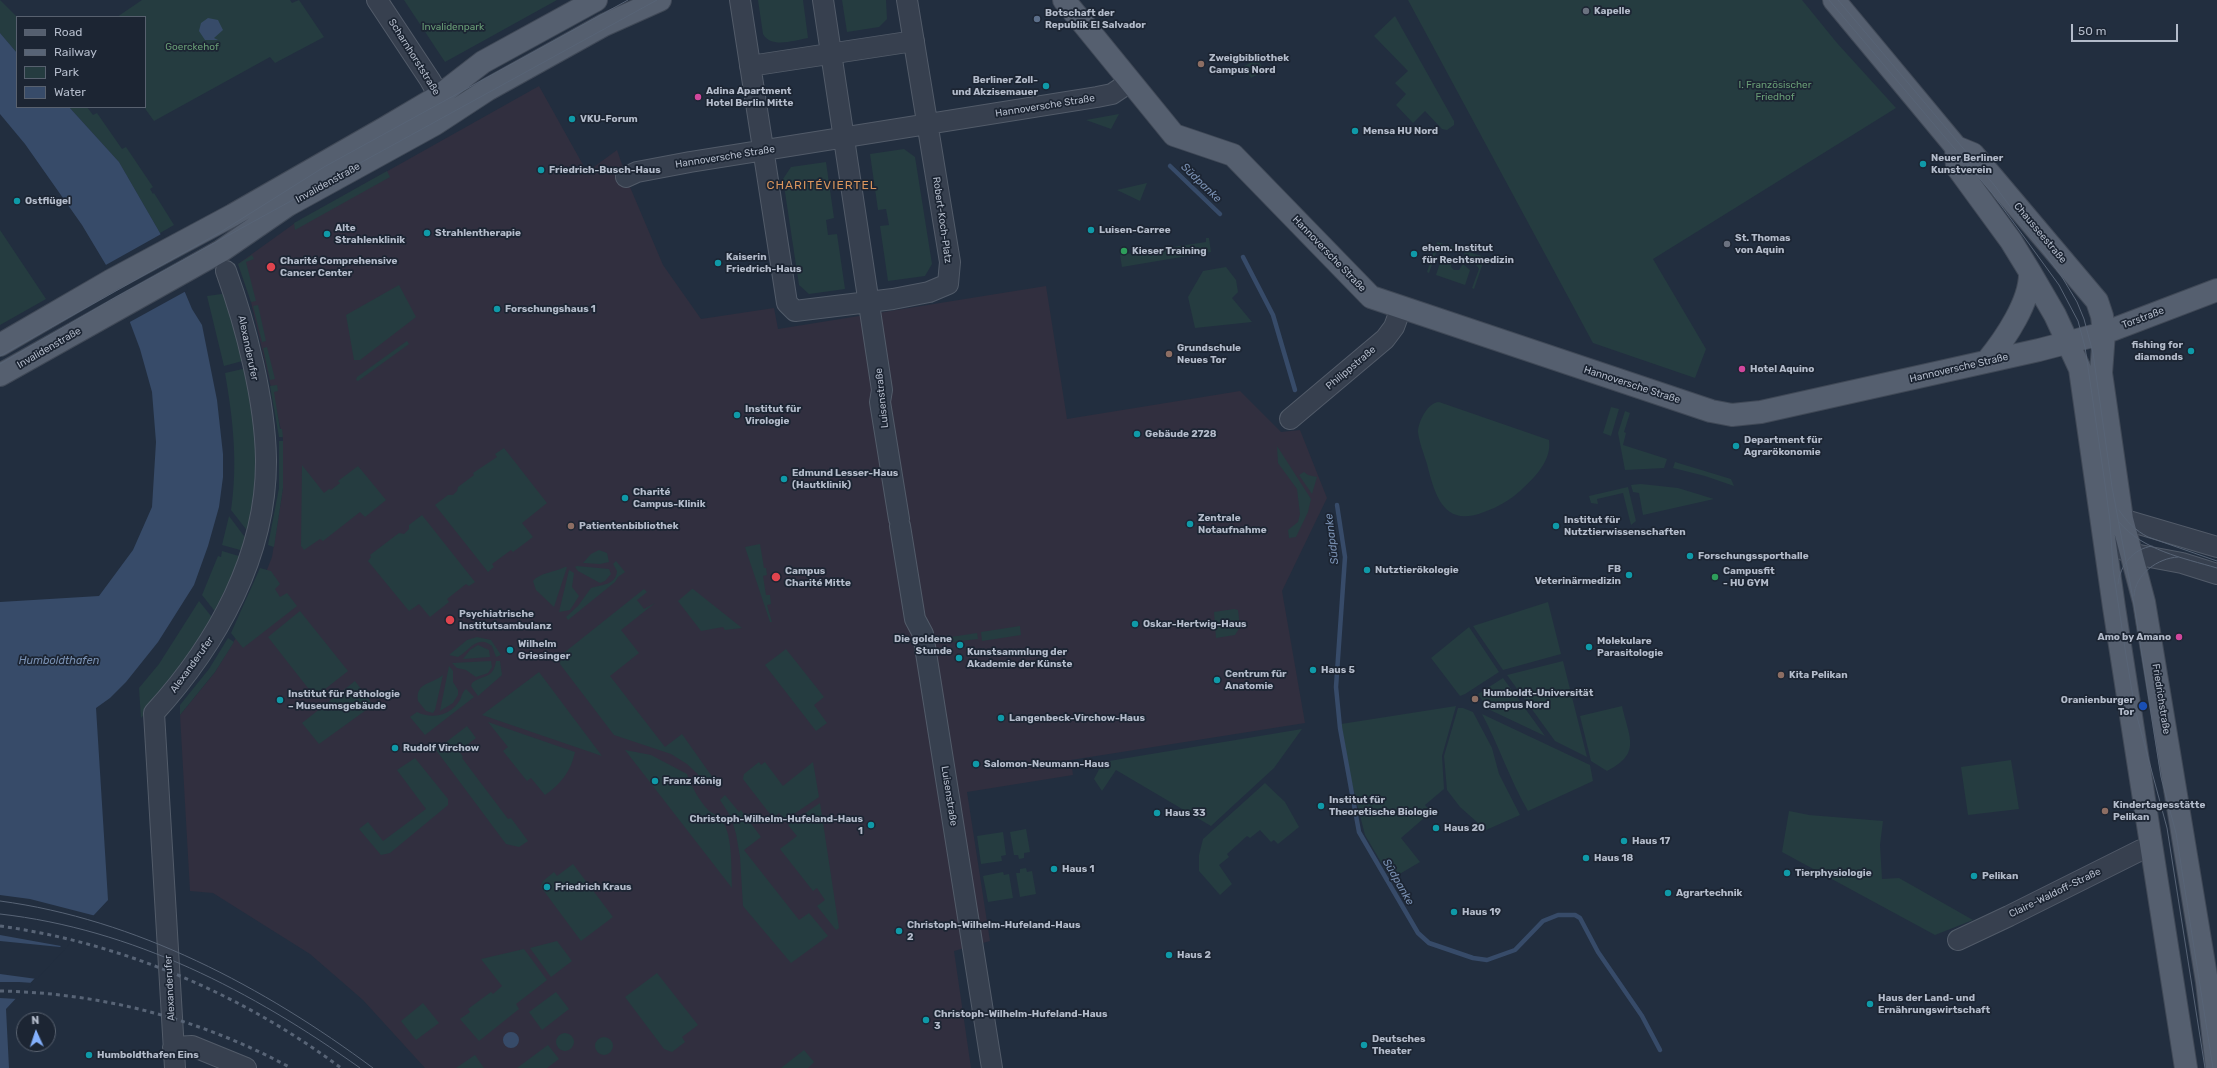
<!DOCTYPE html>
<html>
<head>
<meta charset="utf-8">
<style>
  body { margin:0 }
  #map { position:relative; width:2217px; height:1068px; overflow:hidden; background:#222e3f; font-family:Rubik,sans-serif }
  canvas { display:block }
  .legend { position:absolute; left:16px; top:16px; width:130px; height:92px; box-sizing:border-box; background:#1c2533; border:1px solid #58616f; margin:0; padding:5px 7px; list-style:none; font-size:12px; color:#b3bbca }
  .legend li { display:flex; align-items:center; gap:8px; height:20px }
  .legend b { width:20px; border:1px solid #58616f }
  .north { position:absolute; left:16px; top:1012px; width:40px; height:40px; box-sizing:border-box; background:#1c2533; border:1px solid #58616f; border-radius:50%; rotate:357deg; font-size:11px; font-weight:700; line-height:16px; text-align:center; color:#b3bbca }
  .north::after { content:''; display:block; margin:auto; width:14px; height:18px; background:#84b1fd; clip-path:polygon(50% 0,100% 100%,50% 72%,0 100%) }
  .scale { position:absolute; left:2071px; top:24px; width:107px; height:18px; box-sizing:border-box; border:2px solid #b3bbca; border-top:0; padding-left:5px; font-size:12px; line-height:14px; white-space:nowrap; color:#b3bbca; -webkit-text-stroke:3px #1c2533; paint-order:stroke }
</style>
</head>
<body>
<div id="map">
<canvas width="2217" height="1068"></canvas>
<ul class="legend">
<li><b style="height:5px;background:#555f6f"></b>Road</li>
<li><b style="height:5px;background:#586476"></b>Railway</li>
<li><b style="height:11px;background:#253c40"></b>Park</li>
<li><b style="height:11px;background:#374b69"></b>Water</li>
</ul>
<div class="north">N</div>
<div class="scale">50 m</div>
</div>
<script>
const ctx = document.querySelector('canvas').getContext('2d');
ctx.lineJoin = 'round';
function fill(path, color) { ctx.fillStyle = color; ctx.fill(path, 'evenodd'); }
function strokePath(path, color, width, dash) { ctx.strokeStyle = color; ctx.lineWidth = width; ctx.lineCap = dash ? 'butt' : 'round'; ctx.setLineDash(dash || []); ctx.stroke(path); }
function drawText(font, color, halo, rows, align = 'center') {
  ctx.font = font + ' Rubik,sans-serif'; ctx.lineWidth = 3.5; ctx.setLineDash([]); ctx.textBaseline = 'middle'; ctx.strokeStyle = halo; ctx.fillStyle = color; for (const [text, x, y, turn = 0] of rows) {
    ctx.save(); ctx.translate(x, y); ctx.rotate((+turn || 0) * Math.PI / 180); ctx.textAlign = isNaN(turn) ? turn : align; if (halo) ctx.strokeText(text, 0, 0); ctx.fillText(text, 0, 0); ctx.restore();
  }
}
fill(new Path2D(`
  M539,86L587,172L617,150L630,187L663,265L701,319L774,308L778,329L1046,286L1067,419L1240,391L1281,432L1300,430L1327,498L1282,591L1305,723L1071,760L1073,775L967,792L990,941L954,951L971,1068H425L363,1000L310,954L213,893L190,891L180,715L215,672L247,620L272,557L283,488V439L251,302L238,264L295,223Z`), '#312f3f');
fill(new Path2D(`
  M0,0L17,17V53L0,33Z
  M142,0H290L292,3L299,0L324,37L275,63L270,57L154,121L144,107L145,17H117Z
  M404,0H557L445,62Z
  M758,0H803L808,38C795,40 771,49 763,34Z
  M842,0H886L887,19L879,27L847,32Z
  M1408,0H1802L1837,43L1896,108L1653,259L1706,349L1695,378L1593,343Z
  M1395,16L1454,121V125L1447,130L1442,129L1425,111L1413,123L1396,105L1406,94L1395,83L1408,71L1374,36Z
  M1258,59L1264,71L1251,78L1244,66Z
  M69,107H87L93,115L97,113L122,149L126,147L153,187L150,189L153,194L154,193L174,225L160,233L119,162Z
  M1119,114L1111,129L1086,120Z
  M904,149L915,157L932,264L925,276L888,281L880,226L889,225L886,209L878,210L870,154Z
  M826,162L834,218L826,220L828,235L837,234L845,289L809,294L799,285L783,179L791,167Z
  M387,171L390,177L295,230L294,223Z
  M1147,183L1140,201L1117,190Z
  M0,230L46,299L0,325Z
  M1206,238H1209L1211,252L1122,267L1120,255L1206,242Z
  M1437,242L1457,248L1455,251H1443L1436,253L1429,273L1427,272Z
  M1465,251L1485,257L1474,289L1472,288L1479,269L1473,260L1464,254Z
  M252,255L254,259L246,262L256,301L251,302L238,264Z
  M1444,259L1452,260L1451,267L1454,270H1459L1463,264L1470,270L1465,285L1436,275L1441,260Z
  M1226,267L1236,280L1238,292L1232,298L1252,322L1195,328L1188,297L1203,271Z
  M399,285L416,317L360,360H354L346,315Z
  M229,293L246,360L224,366L207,296Z
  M258,305L266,341L262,342L253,306Z
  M407,341L409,344L358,381L356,380L357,377Z
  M267,347L275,379L270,380L263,348Z
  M247,368L259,467L249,533L231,510C238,463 233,419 225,373Z
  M277,385L278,391L274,392L280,429H282L283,437H279L270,386Z
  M1439,402L1549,440C1552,461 1534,478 1520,491C1510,500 1498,507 1484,512C1444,528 1435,496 1427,464C1424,454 1419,442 1418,432C1418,422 1428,402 1439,402Z
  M1611,407L1619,409L1611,436L1603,433Z
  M1625,411L1630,413L1624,432L1626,433L1623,445L1667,459L1664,468L1625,470L1618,433Z
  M279,441H283V488L274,547L268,545L279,488Z
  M1277,446L1311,499L1308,512L1296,537L1289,538L1288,530L1298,522L1300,514L1297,489L1278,463Z
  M504,448L547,503L522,523L533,537L513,552L511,550L492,564L494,567L488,572L435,505L448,495H453L457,491L458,487L474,475L473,473L497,457L495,454Z
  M1675,462L1731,479L1734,486L1705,476L1673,468Z
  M302,465L324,493L329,489L331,490L340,483L338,481L358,466L386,500L365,517L360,512L323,541L320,539L304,550L301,546Z
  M1304,472L1308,475L1317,477L1312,494L1299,475Z
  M1641,484L1678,488L1714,499L1643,515L1639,493L1633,492L1631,485Z
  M1628,487L1636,521L1631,525L1623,493L1597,499L1598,504L1591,503L1589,496Z
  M422,515L475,582L469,586L466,584L447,599L449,602L430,617L419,604L409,611L368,561L371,557L370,555L399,533L404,534L409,529V525Z
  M229,516L247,540L244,551L222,545Z
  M760,544L764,568H766L767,575L763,576L766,595H770L771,604L767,605L772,622H770L745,547Z
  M599,550L607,553L609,562L600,564L583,563L591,554Z
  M222,551L242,557L217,614L202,595L218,556L221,557Z
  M616,561L625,572L618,577L615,582L568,620L566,617L578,606L591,588C601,585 616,585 617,571L613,564Z
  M577,566L609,569L611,574L605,581L600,583L578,571L575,567Z
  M565,567H567L554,607L536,590L533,581C539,573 555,572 565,567Z
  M260,568L271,571L280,584L275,589L280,597L287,593L297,606L243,648L231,633Z
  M569,570L574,573L572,587L579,596L570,610L559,612Z
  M644,589L647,592L637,600L644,609L655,603L621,630L639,653L610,676L665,747L682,734L713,778L707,783L687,764L671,754L614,735L560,664L561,655L565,652Z
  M692,589H693L742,628L725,630L723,627L701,631L678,601Z
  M199,601L215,621L177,679L141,718L139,688L159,664Z
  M1548,602L1561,654L1503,670L1473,626Z
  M1234,609L1238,610L1240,627L1235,635L1216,638L1214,612Z
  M300,611L348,671L315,697L268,637Z
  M1020,626L1021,635L982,641L981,632Z
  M1469,627L1499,672L1465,694L1460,696L1431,658Z
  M977,633L978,639L944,643V638Z
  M477,637L491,640L501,655L496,657L492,646C477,634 469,651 458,657L449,655L467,640Z
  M228,638L234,642L215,672L180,715V705L209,669Z
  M478,645L489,650L490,657L463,659L470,650Z
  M786,649L824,697L814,705L827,723L816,731L765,665Z
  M491,661L492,667L488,673L476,677L466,670L457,668L452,663Z
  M496,661H500L502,675L478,696L471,686L472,683C483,674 493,680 496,661Z
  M1563,661L1587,757L1555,741L1507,675Z
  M449,666L453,671V682L458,690V695L453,703L440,711Z
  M539,672L602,756L482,715Z
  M443,675L435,710L433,713L426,711L418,701C415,682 433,684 443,675Z
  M1503,678L1545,736L1488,709L1478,694Z
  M355,681L373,705L319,744L302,723Z
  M466,689L474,697L425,735L410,717L417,712C433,720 451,715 460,700C462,696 462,692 466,689Z
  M1456,706L1442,756L1444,789L1425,805L1431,812L1401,838L1420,862L1391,879L1365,835L1351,780L1341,724Z
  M1622,706C1629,738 1642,753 1607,771L1591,761L1580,716Z
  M1458,708H1463L1473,712L1492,748L1499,774L1520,815L1486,830L1460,807L1447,790L1444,756Z
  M1482,714L1590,765L1593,781L1528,811C1510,780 1499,746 1482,714Z
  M488,722L575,752C571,771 561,784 545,795L531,778L527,781L503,751L508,747Z
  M467,726L476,738L459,751L463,757L462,758L508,819L511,818L528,841L519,847L506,844L436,750Z
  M1302,729L1274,768L1211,826L1116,770L1102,791L1094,779L1103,762Z
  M625,750L651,755L687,774C691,786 700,802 709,811C713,814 719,816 722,820C733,836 731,870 732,888Z
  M415,758L448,799V805L390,853L381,855L359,829L368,822L383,841L426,809L397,770Z
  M2011,760L2019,809L1968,815L1961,767Z
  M759,762L761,765L765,762L783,786L813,762L819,797L785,820L779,813L773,818L743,779L744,774Z
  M1265,783L1285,802L1299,827L1278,844L1274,840L1271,842L1260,830L1250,838L1247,836L1227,854L1229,857L1219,865L1232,884L1220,895L1199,871V855L1203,839Z
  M725,795L739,812L741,810L761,837L744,850L799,920L809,913L828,936L791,963L743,906L740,857L736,834L731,817L720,800Z
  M820,803L839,928L836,930L817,906L825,900L817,888L813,891L780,849L797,836L788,825Z
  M1789,811L1809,815L1883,821L1880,845L1882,879L1899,878L1973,920L1935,935L1782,852Z
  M1026,829L1030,852L1024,853V858L1019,859L1018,855H1014L1010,832Z
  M1003,832L1006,855L1001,856L1002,861L981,864L977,836Z
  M573,864L613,917L581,941L541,887L543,881L554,872L557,876Z
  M1026,868L1027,872L1032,871L1036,894L1020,897L1016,873H1020V869Z
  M1003,872L1004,875L1009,874L1013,898L988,902L983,876Z
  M557,941L572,961L551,977L530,948Z
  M524,949L547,980L516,1004L519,1009L479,1041L460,1019L470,1012L468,1009L491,992L493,994L502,986L481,959Z
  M657,973L698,1025L682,1037L685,1042L672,1052L664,1049L625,997Z
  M556,992L569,1009L542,1030L529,1012Z
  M423,1003L439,1023L416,1040L401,1021Z
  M556 1042a9 9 0 1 1 18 0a9 9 0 1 1-18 0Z
  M595 1046a9 9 0 1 1 18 0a9 9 0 1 1-18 0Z
  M548,1045L559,1059L547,1068H517Z
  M804,1050L814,1062L808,1068H781Z
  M475,1055L484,1068H456Z`), '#253c40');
fill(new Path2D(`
  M208,18L218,20L223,30L214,38L218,40H205L199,31L201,23Z
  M0,33L17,53V107H69L119,162L160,233L192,309L202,325L217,400L223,454V477L219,507L208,546L194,585L158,642L126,682L110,698L96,708L108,900L6,1009L9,1068H0V602L99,596L133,550L152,507L156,442L152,392L140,349L116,285L106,265L82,225L25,144L0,114Z
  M503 1040a8 8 0 1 1 16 0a8 8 0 1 1-16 0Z`), '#374b69');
fill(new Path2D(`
  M163,233L188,290L128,323L115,286L104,266Z
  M0,895L30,899L96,916L37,979L0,974V941L60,947L61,946L0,935Z
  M0,982H19L33,983L18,999L0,998Z`), '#222e3f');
strokePath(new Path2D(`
  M1170,166L1220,214
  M1243,257L1273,315L1295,390
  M1337,505L1345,557L1336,687L1340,728L1359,832L1418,933L1429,943L1473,958L1487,960L1515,950L1543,921L1558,915H1575L1580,918L1598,952L1642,1016L1660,1050`), '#374b69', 4.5);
const minor = new Path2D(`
  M377,0L430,80L447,110
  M740,0L787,303L795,311L893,299L929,292L948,284L950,262L907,0
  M823,0L882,390L880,402L899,519
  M750,66L914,41
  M626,177L637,172L690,162L1097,97L1112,94L1130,82
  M1290,419L1385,339L1394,327L1401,308
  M2108,522L2122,519L2217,547
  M900,526L915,619L923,634L992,1068
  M2105,542L2134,554L2182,563L2217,574
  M1958,940L2009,916L2141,850L2152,848
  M173,1047L192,1046L246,1068
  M175,1068L154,713C217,644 267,555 266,459C265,400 246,326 226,271`);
const major = new Path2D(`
  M1064,0L1174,135L1233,155L1371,297L1711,411L1732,415L1761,412L2039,350L2104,333L2217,290
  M1834,0L1956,147L1973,154L2097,301L2102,316L2104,333L2101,373L2122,519L2144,602L2207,982L2217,1068
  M1956,147L1957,167L2011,241L2030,272L2055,315L2080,369L2114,607L2186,1068
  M0,345L110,281L233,215L385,128L439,96L483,62L596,0
  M1987,361C2005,339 2031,301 2030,272
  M0,375L221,251L288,205L435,124L487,90L604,25L660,0`);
strokePath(minor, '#525b69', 22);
strokePath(major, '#404957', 24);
strokePath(minor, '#37404f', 20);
strokePath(major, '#555f6f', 22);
strokePath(new Path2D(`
  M1829,0L1992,193L2059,285L2078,321L2085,347L2104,477L2110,521L2113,569L2126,655L2135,709L2167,828L2205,1068
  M1838,0L1995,186L2062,277L2077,302L2084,319L2093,353L2112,487L2134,604L2161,777L2176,833L2213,1068
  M0,356L219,233L324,167L628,0
  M0,364L116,297L657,0
  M2119,510C2126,521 2136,531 2148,537L2217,561
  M2119,522C2142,550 2183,558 2217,568
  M2118,584C2120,565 2133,549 2152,546
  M2134,596C2135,574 2158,558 2178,557
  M0,901C136,919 264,987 373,1068
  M0,914C133,929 252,991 360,1068`), '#586476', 1);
strokePath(new Path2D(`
  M0,926C122,943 242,994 341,1068
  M0,991C102,993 201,1019 291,1068`), '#586476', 3, [4, 4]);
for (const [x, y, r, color] of [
  [1586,11,4,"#6b7280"],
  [1037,19,4,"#5c6f8a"],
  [1201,64,4,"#8d6e63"],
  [1046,86,4,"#0f9aa8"],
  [698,97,4,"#d1479c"],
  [572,119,4,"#0f9aa8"],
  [1355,131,4,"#0f9aa8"],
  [1923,164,4,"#0f9aa8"],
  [541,170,4,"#0f9aa8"],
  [17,201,4,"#0f9aa8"],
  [1091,230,4,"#0f9aa8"],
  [427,233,4,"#0f9aa8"],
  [327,234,4,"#0f9aa8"],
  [1727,244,4,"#6b7280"],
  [1124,251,4,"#2e9e5b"],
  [1414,254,4,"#0f9aa8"],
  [718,263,4,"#0f9aa8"],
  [271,267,5,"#e0444e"],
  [497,309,4,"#0f9aa8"],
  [2191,351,4,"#0f9aa8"],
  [1169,354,4,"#8d6e63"],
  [1742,369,4,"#d1479c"],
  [737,415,4,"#0f9aa8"],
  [1137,434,4,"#0f9aa8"],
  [1736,446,4,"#0f9aa8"],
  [784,479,4,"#0f9aa8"],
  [625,498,4,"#0f9aa8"],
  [1190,524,4,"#0f9aa8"],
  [571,526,4,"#8d6e63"],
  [1556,526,4,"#0f9aa8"],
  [1690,556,4,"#0f9aa8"],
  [1367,570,4,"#0f9aa8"],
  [1629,575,4,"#0f9aa8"],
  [776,577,5,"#e0444e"],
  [1715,577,4,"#2e9e5b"],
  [450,620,5,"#e0444e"],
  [1135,624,4,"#0f9aa8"],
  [2179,637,4,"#d1479c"],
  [960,645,4,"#0f9aa8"],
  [1589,647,4,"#0f9aa8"],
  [510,650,4,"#0f9aa8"],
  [959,658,4,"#0f9aa8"],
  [1313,670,4,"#0f9aa8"],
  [1781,675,4,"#8d6e63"],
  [1217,680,4,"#0f9aa8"],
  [1475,699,4,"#8d6e63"],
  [280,700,4,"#0f9aa8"],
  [2143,706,5,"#1a4fb4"],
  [1001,718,4,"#0f9aa8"],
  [395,748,4,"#0f9aa8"],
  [976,764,4,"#0f9aa8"],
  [655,781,4,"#0f9aa8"],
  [1321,806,4,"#0f9aa8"],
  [2105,811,4,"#8d6e63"],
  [1157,813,4,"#0f9aa8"],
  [871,825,4,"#0f9aa8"],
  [1436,828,4,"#0f9aa8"],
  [1624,841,4,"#0f9aa8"],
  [1586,858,4,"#0f9aa8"],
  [1054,869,4,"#0f9aa8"],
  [1787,873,4,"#0f9aa8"],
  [1974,876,4,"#0f9aa8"],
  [547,887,4,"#0f9aa8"],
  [1668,893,4,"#0f9aa8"],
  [1454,912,4,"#0f9aa8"],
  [899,931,4,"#0f9aa8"],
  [1169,955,4,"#0f9aa8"],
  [1870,1004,4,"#0f9aa8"],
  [926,1020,4,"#0f9aa8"],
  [1364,1045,4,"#0f9aa8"],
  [89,1055,4,"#0f9aa8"]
]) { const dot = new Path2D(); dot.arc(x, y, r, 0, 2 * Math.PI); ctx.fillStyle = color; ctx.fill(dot); strokePath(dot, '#1c2533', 1.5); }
drawText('bold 10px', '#b3bbca', '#1c2533', [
  ["Kapelle",1594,11],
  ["Botschaft der",1045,13],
  ["Republik El Salvador",1045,25],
  ["Zweigbibliothek",1209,58],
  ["Campus Nord",1209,70],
  ["Berliner Zoll-",1038,80,"right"],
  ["und Akzisemauer",1038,92,"right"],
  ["Adina Apartment",706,91],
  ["Hotel Berlin Mitte",706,103],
  ["VKU-Forum",580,119],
  ["Mensa HU Nord",1363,131],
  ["Neuer Berliner",1931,158],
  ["Kunstverein",1931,170],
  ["Friedrich-Busch-Haus",549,170],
  ["Ostflügel",25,201],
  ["Alte",335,228],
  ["Strahlenklinik",335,240],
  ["Luisen-Carree",1099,230],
  ["Strahlentherapie",435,233],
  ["St. Thomas",1735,238],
  ["von Aquin",1735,250],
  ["ehem. Institut",1422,248],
  ["für Rechtsmedizin",1422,260],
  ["Kieser Training",1132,251],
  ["Kaiserin",726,257],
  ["Friedrich-Haus",726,269],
  ["Charité Comprehensive",280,261],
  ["Cancer Center",280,273],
  ["Forschungshaus 1",505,309],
  ["fishing for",2183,345,"right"],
  ["diamonds",2183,357,"right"],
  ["Grundschule",1177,348],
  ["Neues Tor",1177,360],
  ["Hotel Aquino",1750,369],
  ["Institut für",745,409],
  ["Virologie",745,421],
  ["Gebäude 2728",1145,434],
  ["Department für",1744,440],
  ["Agrarökonomie",1744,452],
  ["Edmund Lesser-Haus",792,473],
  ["(Hautklinik)",792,485],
  ["Charité",633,492],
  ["Campus-Klinik",633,504],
  ["Zentrale",1198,518],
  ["Notaufnahme",1198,530],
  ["Institut für",1564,520],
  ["Nutztierwissenschaften",1564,532],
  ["Patientenbibliothek",579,526],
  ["Forschungssporthalle",1698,556],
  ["FB",1621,569,"right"],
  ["Veterinärmedizin",1621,581,"right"],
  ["Nutztierökologie",1375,570],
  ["Campus",785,571],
  ["Charité Mitte",785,583],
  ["Campusfit",1723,571],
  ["- HU GYM",1723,583],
  ["Psychiatrische",459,614],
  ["Institutsambulanz",459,626],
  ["Oskar-Hertwig-Haus",1143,624],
  ["Amo by Amano",2171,637,"right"],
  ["Die goldene",952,639,"right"],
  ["Stunde",952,651,"right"],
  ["Molekulare",1597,641],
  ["Parasitologie",1597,653],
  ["Wilhelm",518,644],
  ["Griesinger",518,656],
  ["Kunstsammlung der",967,652],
  ["Akademie der Künste",967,664],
  ["Haus 5",1321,670],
  ["Centrum für",1225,674],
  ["Anatomie",1225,686],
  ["Kita Pelikan",1789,675],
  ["Humboldt-Universität",1483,693],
  ["Campus Nord",1483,705],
  ["Institut für Pathologie",288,694],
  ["– Museumsgebäude",288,706],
  ["Oranienburger",2134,700,"right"],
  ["Tor",2134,712,"right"],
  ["Langenbeck-Virchow-Haus",1009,718],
  ["Rudolf Virchow",403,748],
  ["Salomon-Neumann-Haus",984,764],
  ["Franz König",663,781],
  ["Institut für",1329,800],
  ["Theoretische Biologie",1329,812],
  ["Kindertagesstätte",2113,805],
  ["Pelikan",2113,817],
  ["Haus 33",1165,813],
  ["Christoph-Wilhelm-Hufeland-Haus",863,819,"right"],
  ["1",863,831,"right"],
  ["Haus 20",1444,828],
  ["Haus 17",1632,841],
  ["Haus 18",1594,858],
  ["Haus 1",1062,869],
  ["Tierphysiologie",1795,873],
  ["Pelikan",1982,876],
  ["Friedrich Kraus",555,887],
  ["Agrartechnik",1676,893],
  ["Haus 19",1462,912],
  ["Christoph-Wilhelm-Hufeland-Haus",907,925],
  ["2",907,937],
  ["Haus 2",1177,955],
  ["Haus der Land- und",1878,998],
  ["Ernährungswirtschaft",1878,1010],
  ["Christoph-Wilhelm-Hufeland-Haus",934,1014],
  ["3",934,1026],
  ["Deutsches",1372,1039],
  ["Theater",1372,1051],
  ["Humboldthafen Eins",97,1055]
], 'left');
drawText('10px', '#689c75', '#1c2533', [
  ["Invalidenpark",453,27],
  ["Goerckehof",192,47],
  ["I. Französischer",1775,85],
  ["Friedhof",1775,97]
]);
drawText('10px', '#b3bbca', '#1c2533', [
  ["Scharnhorststraße",414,57,58],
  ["Hannoversche Straße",1045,106,-9],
  ["Hannoversche Straße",725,157,-9],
  ["Invalidenstraße",328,183,-29],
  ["Robert-Koch-Platz",942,220,82],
  ["Chausseestraße",2040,233,50],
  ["Hannoversche Straße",1329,254,46],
  ["Torstraße",2143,318,-21],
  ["Invalidenstraße",49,348,-30],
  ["Alexanderufer",248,348,78],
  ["Philippstraße",1351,368,-40],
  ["Hannoversche Straße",1959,368,-13],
  ["Hannoversche Straße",1632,385,18],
  ["Luisenstraße",882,398,-96],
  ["Alexanderufer",192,665,-54],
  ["Friedrichstraße",2161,699,81],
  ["Luisenstraße",949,796,81],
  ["Claire-Waldoff-Straße",2055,893,-26],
  ["Alexanderufer",170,988,-93]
]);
drawText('italic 11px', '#7990b2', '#1c2533', [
  ["Südpanke",1201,183,44],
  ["Südpanke",1332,539,-97],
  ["Humboldthafen",59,661],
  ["Südpanke",1398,882,60]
]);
ctx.letterSpacing = '1px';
drawText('12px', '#da955d', '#1c2533', [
  ["CHARITÉVIERTEL",822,186]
]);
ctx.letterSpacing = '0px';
</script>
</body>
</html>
